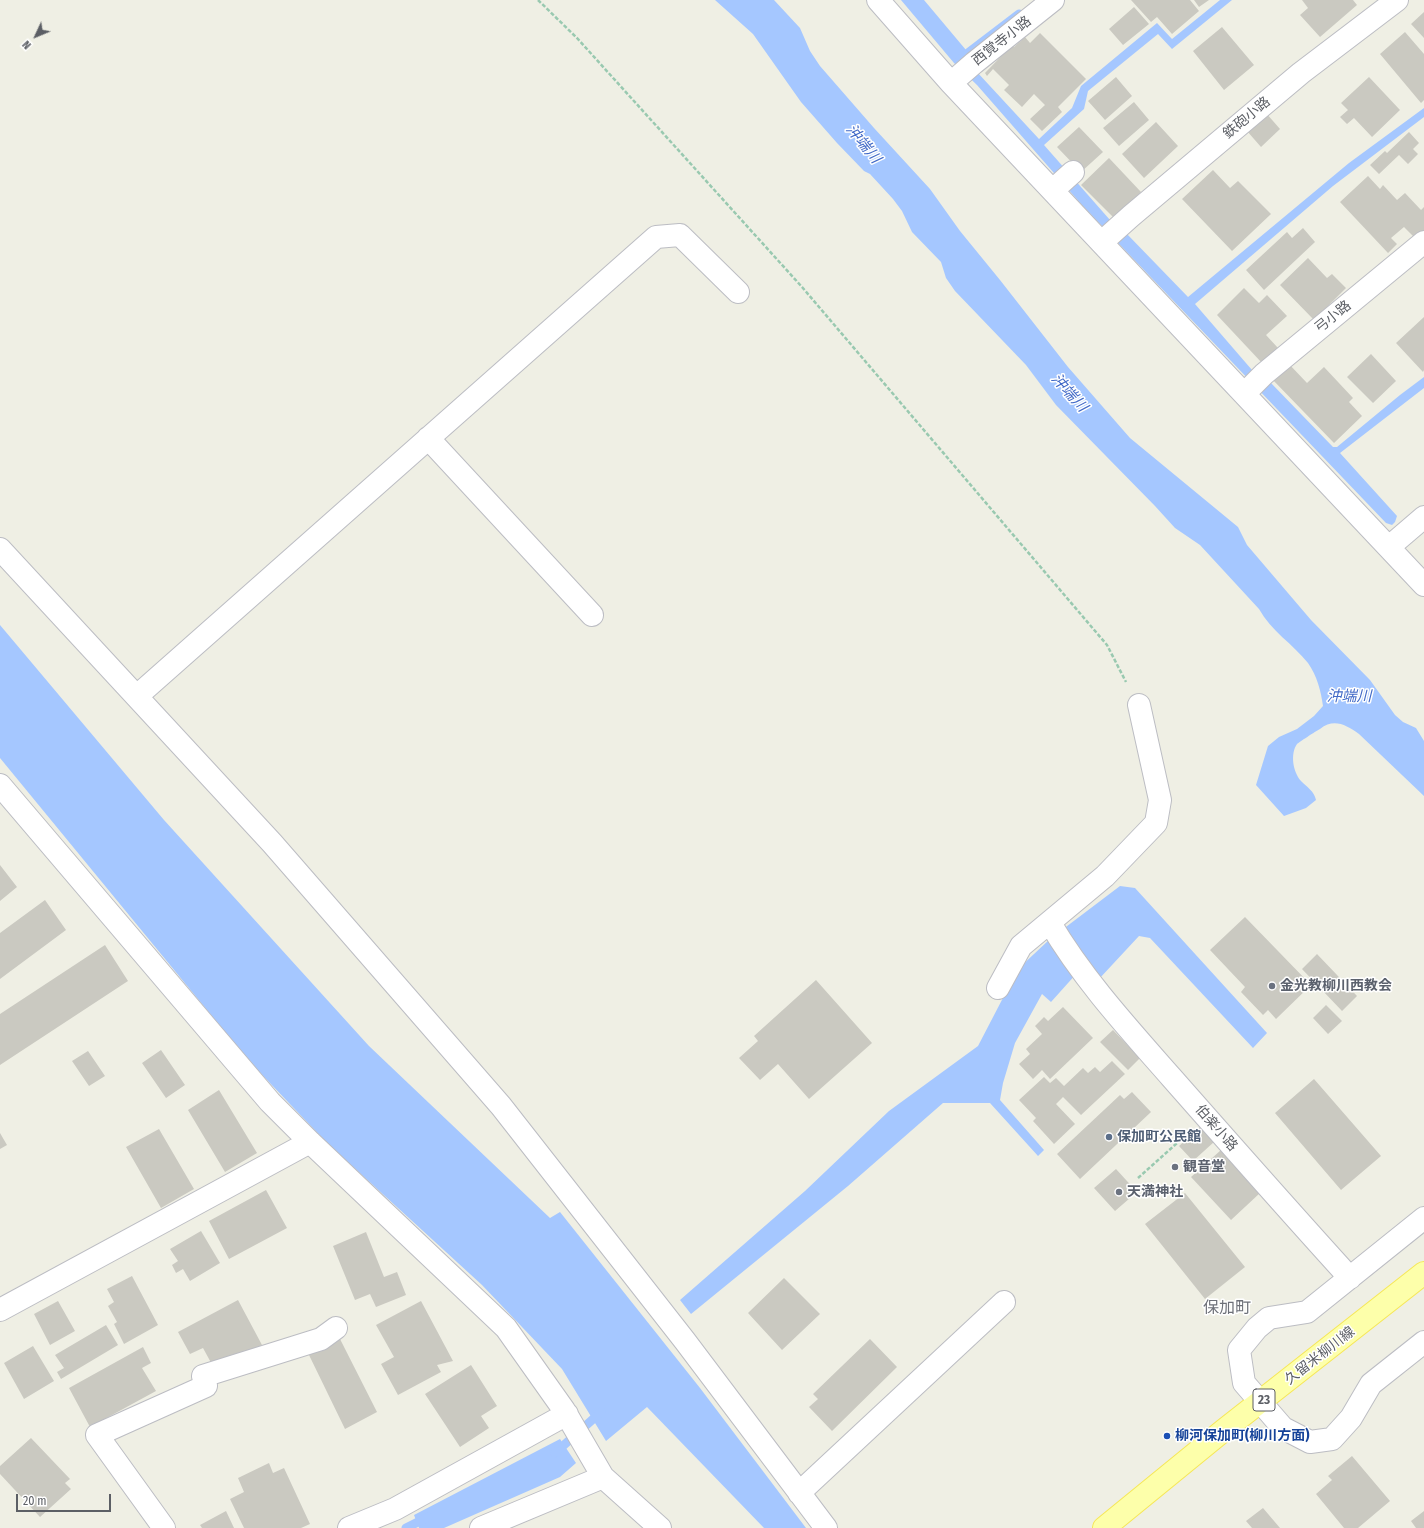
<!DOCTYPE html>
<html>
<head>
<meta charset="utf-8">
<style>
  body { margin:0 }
  #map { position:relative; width:1424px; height:1528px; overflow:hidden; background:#efefe4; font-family:"Fira Sans Condensed",sans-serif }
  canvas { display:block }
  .north { position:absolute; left:16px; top:16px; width:40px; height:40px; -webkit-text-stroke:3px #fff; paint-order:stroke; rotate:226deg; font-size:11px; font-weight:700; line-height:16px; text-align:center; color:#5c5f65 }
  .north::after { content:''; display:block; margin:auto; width:14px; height:18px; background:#5c5f65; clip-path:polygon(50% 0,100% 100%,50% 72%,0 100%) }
  .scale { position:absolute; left:16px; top:1494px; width:95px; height:18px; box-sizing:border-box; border:2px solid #5c5f65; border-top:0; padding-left:5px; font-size:12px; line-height:14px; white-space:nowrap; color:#5c5f65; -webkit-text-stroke:3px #fff; paint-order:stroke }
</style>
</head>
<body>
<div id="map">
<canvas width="1424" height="1528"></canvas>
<div class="north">N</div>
<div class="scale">20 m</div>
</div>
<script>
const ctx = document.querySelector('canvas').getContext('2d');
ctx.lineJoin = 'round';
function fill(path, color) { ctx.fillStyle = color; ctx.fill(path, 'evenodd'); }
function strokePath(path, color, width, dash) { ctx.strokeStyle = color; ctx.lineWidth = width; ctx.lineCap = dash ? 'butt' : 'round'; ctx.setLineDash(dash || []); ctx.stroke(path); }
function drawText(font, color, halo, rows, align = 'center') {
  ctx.font = font + ' "Fira Sans Condensed","Noto Sans JP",sans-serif'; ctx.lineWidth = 3; ctx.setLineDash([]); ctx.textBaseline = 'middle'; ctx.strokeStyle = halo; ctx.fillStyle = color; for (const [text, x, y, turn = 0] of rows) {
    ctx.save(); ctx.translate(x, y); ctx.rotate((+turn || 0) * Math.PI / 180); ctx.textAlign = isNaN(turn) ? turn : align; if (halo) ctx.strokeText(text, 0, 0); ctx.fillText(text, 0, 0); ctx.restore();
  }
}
fill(new Path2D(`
  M715,0H774L800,28L810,51L820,66L874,128L930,189L960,231L1000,280L1068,367L1130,438L1238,527L1247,545L1311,620L1370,680L1395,715L1403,722L1416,728L1424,741V796L1359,734C1346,725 1334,718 1320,729C1316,731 1298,743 1297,744C1290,754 1293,772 1301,781C1307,787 1314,791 1316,800L1306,808L1284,816L1256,785L1268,746L1279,737L1297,729L1314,716L1323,706C1321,691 1317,676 1308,663C1293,644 1271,631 1259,609L1200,545L1175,528L1155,506L1056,405L1026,365L955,291L946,278L941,262L912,232L902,211L893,199L870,174L864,171L837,143L801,102L753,34Z
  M901,0H924L966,50L977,72L1039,139L1072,108L1081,86L1157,23L1172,39L1220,0H1232L1172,49L1158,34L1088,91L1084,109L1044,145L1110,220L1127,234L1188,297L1349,163L1424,108V117L1333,186L1195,304L1252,370L1270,382L1333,447H1337L1400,395L1424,377V388L1340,453L1397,516L1395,522L1392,525L1386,523L1121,246L1081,204L977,85L954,63Z
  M0,625L164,820L369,1046L550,1218L560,1212L700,1388L806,1528H764L647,1407L606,1441L562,1369L482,1285L327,1143L248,1060L0,758Z
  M1120,886L1135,888L1267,1033L1253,1048L1150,938L1139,936L1099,979L1086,963L1051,1002L1042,994L1015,1043L1003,1083L1000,1100L1044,1150L1038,1156L990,1103H943L848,1186L691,1314L680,1300L805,1191L889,1111L978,1046L1018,969L1050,939Z
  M560,1439L576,1463L560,1477L444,1528H419L414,1515Z`), '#a5c7ff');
strokePath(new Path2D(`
  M960,59L1019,14
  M555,1453L601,1412
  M406,1528L428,1517`), '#a5c7ff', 9);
fill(new Path2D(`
  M1131,0H1190L1199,11L1172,34L1157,17L1151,22Z
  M1194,0H1209L1199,7Z
  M1302,0H1353L1357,5L1320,37L1300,15L1308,8Z
  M1134,7L1149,24L1123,45L1109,29Z
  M1424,12V38L1411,24Z
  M1222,27L1254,65L1224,90L1193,51Z
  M1405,32L1424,54V100L1421,103L1380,54Z
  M1040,33L1086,79L1058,107L1062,112L1042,131L1030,119L1045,105L1034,94L1022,107L1004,90L1009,85L993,69L987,76L985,73L1012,45L1014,47L1025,37L1030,43Z
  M1116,77L1132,96L1105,120L1088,101Z
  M1369,77L1400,110L1372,137L1354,118L1347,124L1340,117L1348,110L1341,103Z
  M1134,102L1149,120L1119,146L1103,128Z
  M1266,113L1280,129L1261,147L1247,131Z
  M1156,122L1178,146L1144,178L1122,154Z
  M1079,127L1103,152L1081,172L1057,147Z
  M1409,132L1419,143L1413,149L1418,154L1408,164L1399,155L1379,174L1370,165L1385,151L1387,153Z
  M1109,158L1141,192L1114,218L1081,185Z
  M1213,170L1230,188L1238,181L1271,214L1232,251L1182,199Z
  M1368,176L1380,189L1383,185L1397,200L1405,193L1421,210L1424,207V231L1416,239L1404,227L1391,238L1397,244L1388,253L1340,202Z
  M1303,228L1315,242L1264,290L1246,270L1287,232L1292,238Z
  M1308,258L1327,278L1332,274L1346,288L1314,320L1280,285Z
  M1244,288L1259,303L1267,295L1287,316L1266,335L1278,348L1262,363L1217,315Z
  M1424,317V370L1423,372L1396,343Z
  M1371,354L1396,381L1373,403L1347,377Z
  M1288,363L1307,383L1324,367L1353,398L1349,402L1362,416L1334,443L1271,378Z
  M0,865L17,887L0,901Z
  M45,900L66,930L0,979V933Z
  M1245,917L1311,985L1276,1019L1268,1010L1263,1015L1241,992L1245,987L1210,950Z
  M105,945L128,981L0,1065V1014Z
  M1317,954L1357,996L1342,1011L1302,969Z
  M816,980L872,1043L809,1099L778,1064L760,1080L739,1058L758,1041L754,1036Z
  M1326,1005L1342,1021L1328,1034L1313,1018Z
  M1063,1007L1093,1038L1050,1079L1042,1070L1033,1079L1019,1064L1030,1054L1026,1049L1042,1034L1035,1026L1044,1017L1048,1021Z
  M1113,1030L1140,1058L1128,1070L1100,1042Z
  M161,1050L185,1085L166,1098L142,1063Z
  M88,1051L105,1076L89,1086L72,1061Z
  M1112,1061L1125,1074L1081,1115L1063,1097L1056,1104L1075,1124L1054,1144L1033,1121L1036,1118L1019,1100L1044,1077L1050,1083L1056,1078L1064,1086L1083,1068L1088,1073L1095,1067L1100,1072Z
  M1314,1079L1381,1156L1341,1190L1275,1113Z
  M219,1090L257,1153L225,1172L188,1110Z
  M1132,1092L1151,1112L1080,1179L1057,1154L1120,1095L1124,1099Z
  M1200,1127L1214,1142L1193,1161L1179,1146Z
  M159,1129L194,1189L161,1208L126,1147Z
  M0,1133L7,1145L0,1149Z
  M1221,1150L1260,1193L1231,1220L1191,1177Z
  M1116,1169L1137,1192L1115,1211L1094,1188Z
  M266,1190L287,1228L229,1259L209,1221Z
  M1185,1193L1245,1267L1205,1299L1145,1224Z
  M201,1231L220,1263L190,1281L183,1269L176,1273L172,1265L178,1261L170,1249Z
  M366,1232L384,1277L397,1272L406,1295L376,1307L370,1294L355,1300L333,1246Z
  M132,1276L158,1325L124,1344L114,1324L117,1322L108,1306L114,1302L107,1289Z
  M784,1278L820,1314L782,1350L748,1313Z
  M238,1300L262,1345L215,1370L203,1348L190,1354L178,1332Z
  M58,1301L75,1331L50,1345L34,1314Z
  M421,1301L453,1361L437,1365L441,1372L398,1395L381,1364L394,1357L376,1325Z
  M106,1325L118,1345L61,1379L57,1372L64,1368L55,1355Z
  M340,1339L377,1412L345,1429L309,1355Z
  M870,1339L897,1367L832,1431L809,1407L818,1399L813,1394Z
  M33,1346L54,1381L24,1399L4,1363Z
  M143,1347L151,1363L142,1368L156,1391L90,1427L69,1388Z
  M471,1365L497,1406L481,1416L489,1428L460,1447L425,1394Z
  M31,1438L70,1479L65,1483L71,1489L40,1517L0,1474V1466Z
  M1352,1456L1390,1501L1358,1528H1344L1316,1494L1332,1480L1328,1476Z
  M269,1463L273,1473L284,1468L310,1524L301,1528H244L230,1499L244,1492L238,1478Z
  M1263,1508L1280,1528H1252L1246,1521Z
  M226,1511L234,1528H202L200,1525Z
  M1424,1511V1528H1416L1411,1521Z`), '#cac9c1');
const minor = new Path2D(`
  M878,0L951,83L1424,585
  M951,83L974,63L1053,0
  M1053,190L1073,172
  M1102,242L1131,216L1301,73L1397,0
  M1245,393L1264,374L1424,242
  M428,438L592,615
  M1389,547L1424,517
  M0,549L272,843L501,1106L685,1341L826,1528
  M137,696L656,237L680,235L738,292
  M0,785L270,1102L310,1142L506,1328L564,1410L603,1477L660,1528
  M1050,923C1083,979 1128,1028 1171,1077C1230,1144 1289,1211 1350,1278
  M998,988L1021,946L1105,876L1156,823L1160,800L1139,705
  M1424,1218L1307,1312L1269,1318L1257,1328L1239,1350L1244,1383L1283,1428L1310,1442L1332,1439L1351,1418L1371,1384L1424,1342
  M0,1310L310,1142
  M799,1493L1004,1302
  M164,1528L97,1435L206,1386L203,1376L321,1339L336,1328
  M349,1528L395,1509L567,1414
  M481,1528L603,1477`);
const major = new Path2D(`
  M1104,1528L1224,1430L1424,1273`);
strokePath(minor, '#bcbdc3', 24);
strokePath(major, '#f6e757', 24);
strokePath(new Path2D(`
  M538,0L577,38L802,287L1107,645L1126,682
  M1138,1178L1186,1135`), '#99c9b0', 2.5, [4, 2]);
strokePath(minor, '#fff', 22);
strokePath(major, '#fdffaa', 22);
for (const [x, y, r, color] of [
  [1272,986,4,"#6b7280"],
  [1109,1137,4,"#5c6f8a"],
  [1175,1167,4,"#6b7280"],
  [1119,1192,4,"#6b7280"],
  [1167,1436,4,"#1a4fb4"]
]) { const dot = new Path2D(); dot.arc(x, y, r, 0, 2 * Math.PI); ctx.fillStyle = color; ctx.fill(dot); strokePath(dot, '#fff', 1.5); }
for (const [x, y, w] of [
  [1264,1400,22]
]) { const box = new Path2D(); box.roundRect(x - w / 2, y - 11, w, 22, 3); ctx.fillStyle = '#fff'; ctx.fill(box); strokePath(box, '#5c5f65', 1); }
drawText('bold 13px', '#5c5f65', null, [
  ["23",1264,1400]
]);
drawText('14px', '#5c5f65', '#fff', [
  ["西覚寺小路",1002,41,-38],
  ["鉄砲小路",1247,118,-40],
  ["弓小路",1333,317,-39],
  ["伯楽小路",1216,1128,49],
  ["久留米柳川線",1320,1356,-38]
]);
drawText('bold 14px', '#5b616d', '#fff', [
  ["金光教柳川西教会",1280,986],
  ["観音堂",1183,1167],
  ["天満神社",1127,1192]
], 'left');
drawText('bold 14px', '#4e5e75', '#fff', [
  ["保加町公民館",1117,1137]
], 'left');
drawText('bold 14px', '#164399', '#fff', [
  ["柳河保加町(柳川方面)",1175,1436]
], 'left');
drawText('italic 15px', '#426ac7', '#fff', [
  ["沖端川",863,144,51],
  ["沖端川",1069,393,48],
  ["沖端川",1349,697]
]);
drawText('16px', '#6d7078', '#fff', [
  ["保加町",1227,1309]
]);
</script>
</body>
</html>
